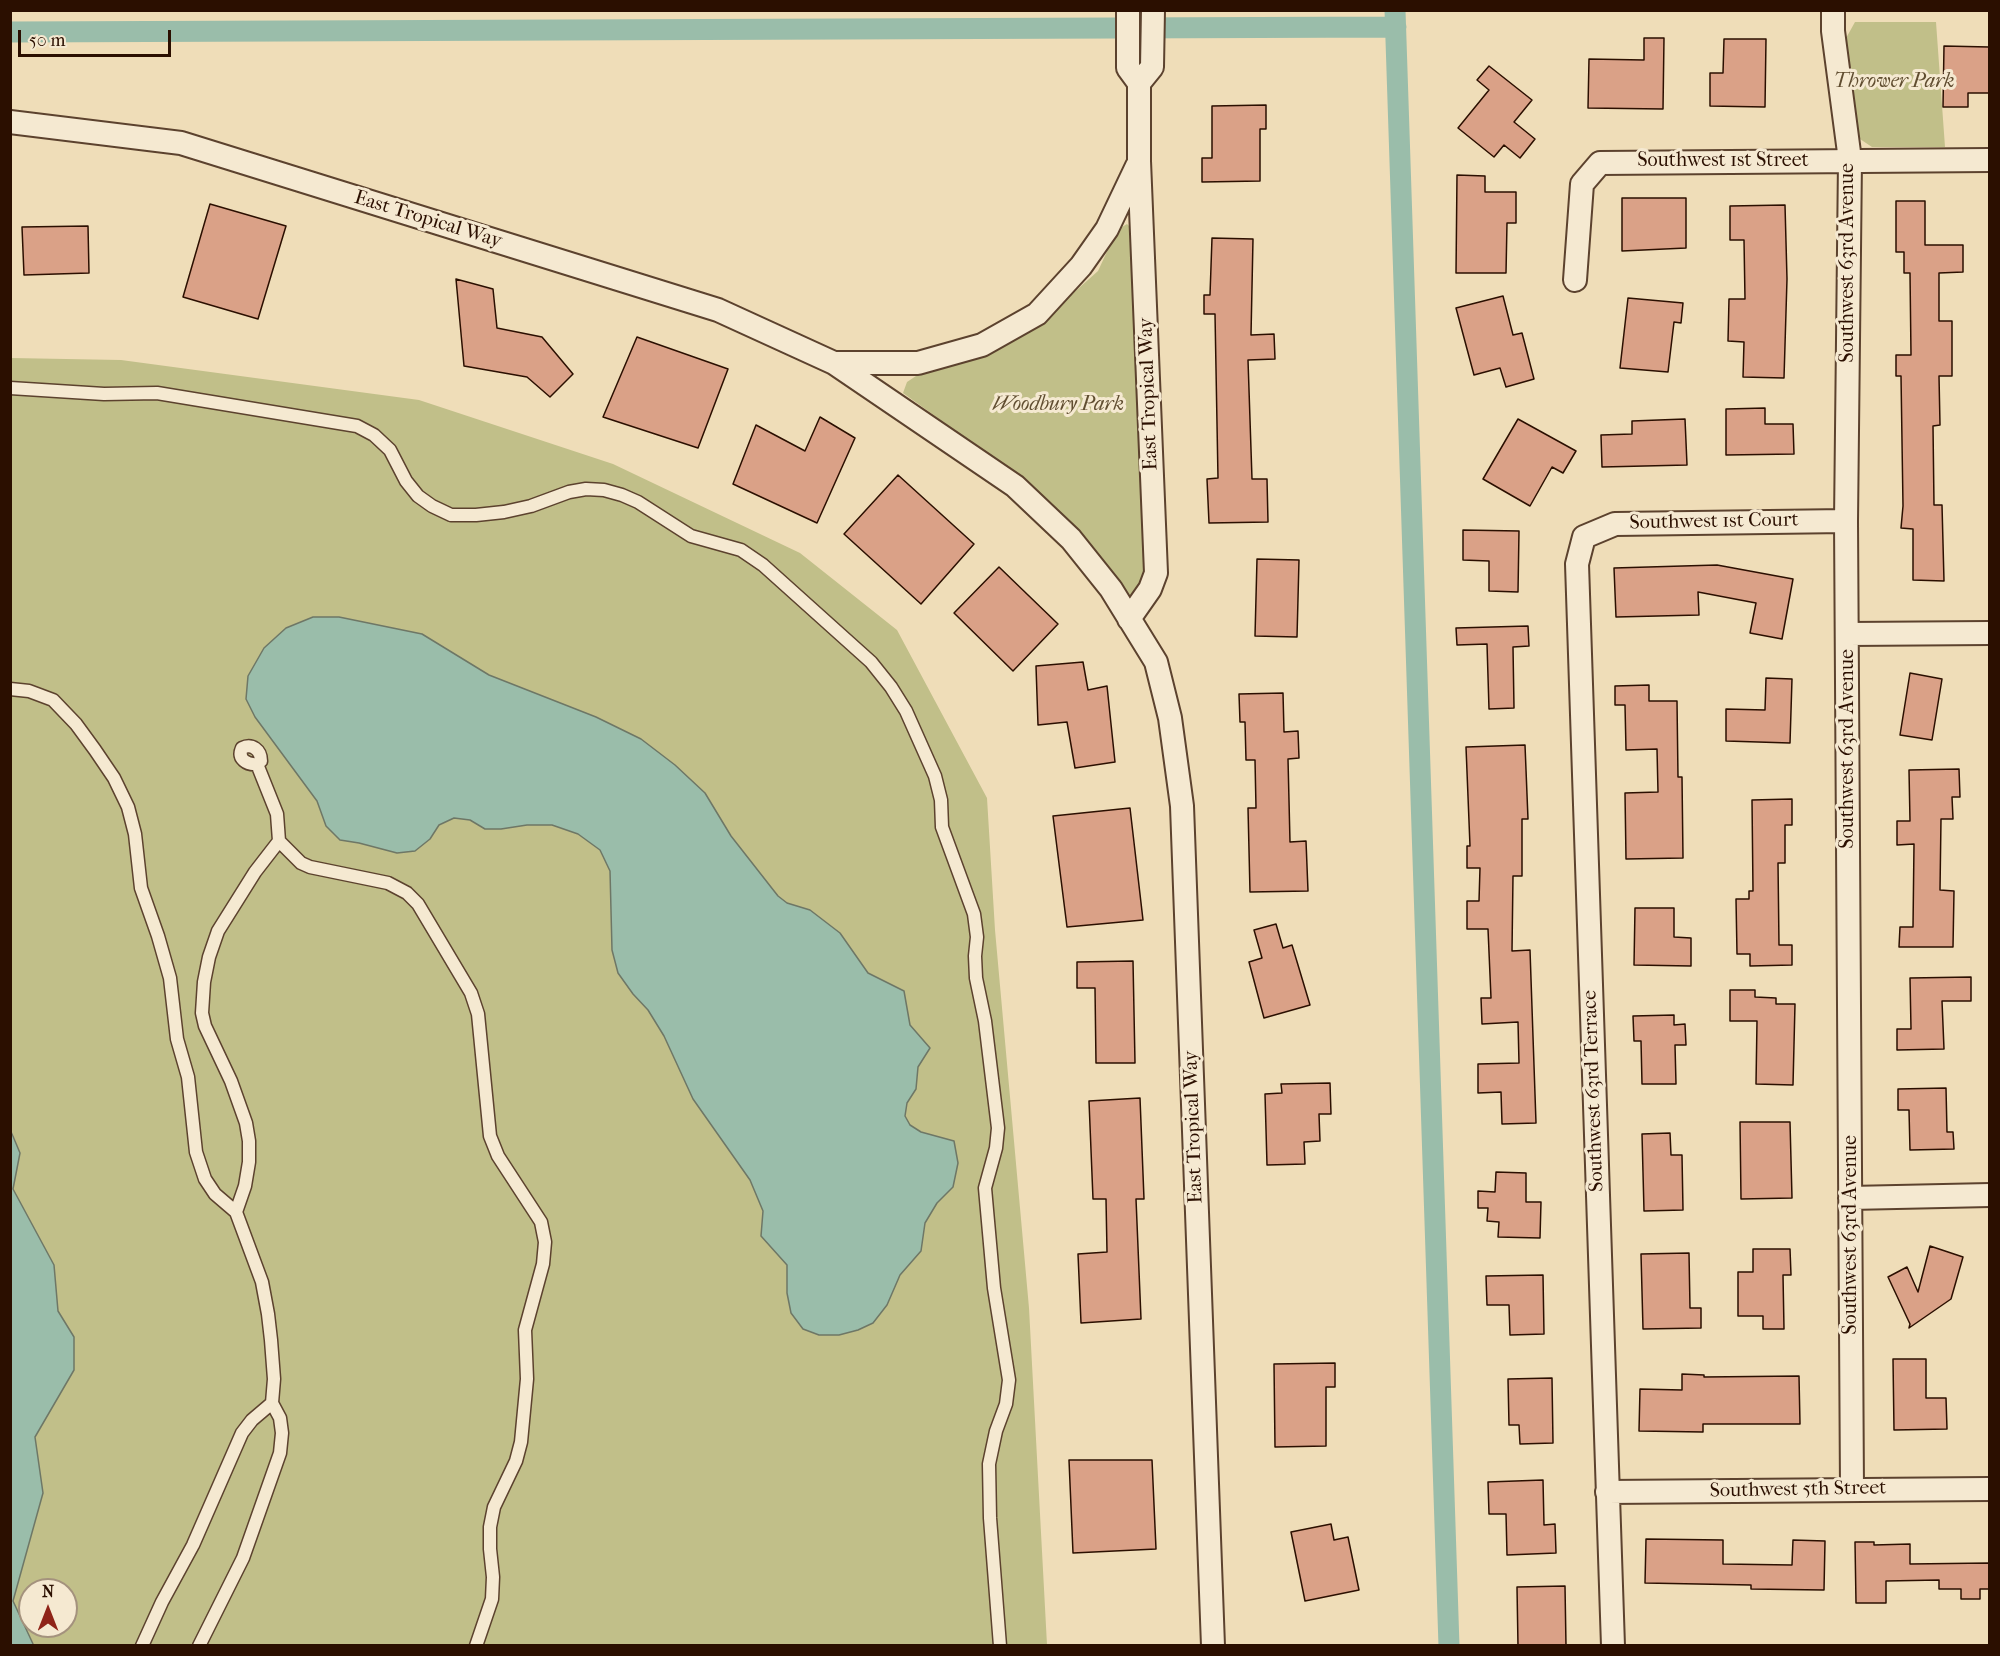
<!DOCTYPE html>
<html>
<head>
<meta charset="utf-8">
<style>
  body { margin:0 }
  #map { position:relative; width:2000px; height:1656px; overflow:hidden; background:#efddb8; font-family:"IM FELL French Canon",serif }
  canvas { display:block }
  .frame { position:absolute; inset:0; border:12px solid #2b0f00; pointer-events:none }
  .north { position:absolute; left:18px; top:1578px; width:60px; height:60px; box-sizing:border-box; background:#f5e9d1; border:2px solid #a4927d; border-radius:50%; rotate:0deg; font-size:16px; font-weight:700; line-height:24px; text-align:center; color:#2b0f00 }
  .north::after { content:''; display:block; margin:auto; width:21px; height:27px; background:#8f2418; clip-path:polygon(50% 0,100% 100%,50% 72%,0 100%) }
  .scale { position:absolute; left:18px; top:30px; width:153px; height:27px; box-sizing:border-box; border:3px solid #2b0f00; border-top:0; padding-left:8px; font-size:18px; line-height:21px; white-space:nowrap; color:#2b0f00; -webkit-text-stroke:4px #f5e9d1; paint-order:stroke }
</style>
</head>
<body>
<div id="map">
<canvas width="2000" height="1656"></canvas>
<div class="frame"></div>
<div class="north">N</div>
<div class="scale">50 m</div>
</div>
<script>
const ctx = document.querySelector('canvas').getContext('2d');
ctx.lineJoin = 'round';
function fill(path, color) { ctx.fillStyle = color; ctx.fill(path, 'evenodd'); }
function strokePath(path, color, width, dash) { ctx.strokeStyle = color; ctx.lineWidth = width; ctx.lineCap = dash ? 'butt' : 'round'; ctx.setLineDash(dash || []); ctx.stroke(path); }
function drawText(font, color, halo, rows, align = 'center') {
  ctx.font = font + ' "IM FELL French Canon",serif'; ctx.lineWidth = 6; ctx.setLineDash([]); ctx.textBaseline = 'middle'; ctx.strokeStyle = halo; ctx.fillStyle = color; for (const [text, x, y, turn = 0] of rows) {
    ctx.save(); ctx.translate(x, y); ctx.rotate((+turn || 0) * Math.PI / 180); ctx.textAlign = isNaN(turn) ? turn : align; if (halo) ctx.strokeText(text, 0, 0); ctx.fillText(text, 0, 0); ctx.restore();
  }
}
fill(new Path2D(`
  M1855,22H1936L1945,147H1872L1857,137L1845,40Z
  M1127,224L1131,228L1144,565L1141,584L1130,602L996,460L903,393L907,382L919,374L1042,321L1098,271L1117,230Z
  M11,358L121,360L419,400L613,464L800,553L897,630L987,798L995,930L1029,1308L1047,1645H34L13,1601L43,1493L35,1437L74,1370V1338L58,1311L54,1265L13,1189L20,1153L11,1129ZM30,1590H66V1626H30Z`), '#c1bf89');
const water = new Path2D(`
  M313,617H339L422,634L489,675L596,717L641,739L675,765L705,793L731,836L778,896L787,903L810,910L840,933L868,973L904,991L910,1025L930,1048L918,1067L916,1089L907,1103L905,1116L910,1125L921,1132L954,1141L958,1163L953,1187L937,1203L925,1223L921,1251L900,1275L887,1305L873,1323L858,1330L839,1335H819L803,1329L791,1313L787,1293V1265L761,1236L763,1211L750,1180L693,1099L664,1036L648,1010L633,994L618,973L612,950L610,871L600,850L578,834L552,825H527L501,829H485L470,820L454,818L439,825L430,839L415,851L397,853L359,843L340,840L326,826L317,801L255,717L246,699L248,676L264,648L286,628Z
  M10,1129L20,1153L13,1189L54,1265L58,1311L74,1337V1370L35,1437L43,1493L13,1601L34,1646L10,1645Z`);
fill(water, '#9abdaa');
strokePath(water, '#6e7766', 1.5);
strokePath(new Path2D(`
  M1395,10L1449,1646
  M10,32L1396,27`), '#9abdaa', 21);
const building = new Path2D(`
  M1644,38H1664L1663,109L1588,108L1589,59L1644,60Z
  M1724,39H1766L1765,107L1710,106V73H1723Z
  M1944,46L1989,47V93H1968V107H1943Z
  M1489,66L1532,100L1514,122L1535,139L1520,158L1504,145L1494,157L1458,128L1489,90L1477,80Z
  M1266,105V129H1260V181L1202,182V158H1212V106Z
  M1457,175L1485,176V192H1516V223H1507L1506,273H1456Z
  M1622,198H1686V248L1622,251Z
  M1896,201H1925V245H1963V272L1939,273V321H1952V376H1939L1940,425L1933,426L1934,505H1942L1944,581L1913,580V529L1901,528L1903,506L1901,376H1896V355H1911L1910,273H1904V252H1896Z
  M210,204L286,226L258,319L183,297Z
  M1785,205L1787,279L1784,378L1743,377L1744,342L1728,341L1729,299H1745L1744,240H1730V206Z
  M88,226L89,273L24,275L22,227Z
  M1212,238L1253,239L1251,335L1274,334L1275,359L1248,360L1252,479H1267L1268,522L1209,523L1207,479L1218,478L1215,314H1204V295H1210Z
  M456,279L493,289L497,328L542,337L573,374L550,397L527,377L464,366Z
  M1503,296L1513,335L1522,333L1534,379L1506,387L1500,368L1474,375L1456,308Z
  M1628,298L1683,303L1681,323L1674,322L1668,372L1620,368Z
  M637,337L728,369L698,448L603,417Z
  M1765,408V424H1793L1794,454L1726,455V409Z
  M820,417L855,438L817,523L733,484L756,425L805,451Z
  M1518,419L1576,451L1563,473L1552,467L1530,506L1483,479Z
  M1685,419L1687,465L1602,467L1601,435L1632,434V421Z
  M898,475L974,544L921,604L844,534Z
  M1463,530L1519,531L1518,592L1489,591V561L1463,560Z
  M1257,559L1299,560L1297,637L1255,636Z
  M1717,565L1793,579L1782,639L1750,633L1756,603L1698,592L1699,615L1616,617L1614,568Z
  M999,567L1058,624L1013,671L954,613Z
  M1528,626L1529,646L1513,647L1514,708L1489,709L1487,644L1457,645L1456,628Z
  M1083,662L1088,690L1107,686L1115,762L1075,768L1067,722L1038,725L1036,666Z
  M1910,673L1942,679L1932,740L1900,735Z
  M1766,678L1792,679L1790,743L1726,741V709L1765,710Z
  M1649,685V701H1677L1678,777H1682L1683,858L1626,859L1625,793L1658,792L1657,749L1626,750L1625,705H1615V686Z
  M1283,693L1284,732L1298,731L1299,758L1288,759L1290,842L1306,841L1308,891L1250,892L1248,808H1256L1255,760H1246L1245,722H1240L1239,694Z
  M1525,745L1528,819H1522V876H1513L1512,951L1530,950L1536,1123L1502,1124L1501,1092L1478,1093V1064L1519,1063L1518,1022L1482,1024L1481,998H1491L1488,929H1467V901H1479L1480,868H1467V846H1470L1466,747Z
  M1959,769L1960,797H1952L1953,819H1941L1940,890L1954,891L1953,947H1899L1900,927H1913L1914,844L1897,845V821H1910L1909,770Z
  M1792,799V825H1785V863H1778L1779,945H1792V965L1750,966V954H1737L1736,899H1749V891H1753L1752,800Z
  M1130,808L1143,920L1067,927L1053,816Z
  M1635,908H1674V937L1691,938V966L1634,965Z
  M1276,924L1283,948L1292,945L1310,1005L1264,1018L1249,962L1262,958L1254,930Z
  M1133,961L1135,1063H1096L1095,988H1077V962Z
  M1971,977V1001H1942L1944,1049L1897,1050V1029H1911L1910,978Z
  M1730,990H1755V997L1776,998V1004H1795L1793,1085L1756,1084L1757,1021H1730Z
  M1674,1015V1025L1685,1024L1686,1045H1675L1676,1084H1642L1641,1041H1634L1633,1016Z
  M1330,1083L1331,1114H1319L1320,1141L1304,1142L1305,1164L1267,1165L1265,1094L1282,1093L1281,1084Z
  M1946,1088L1947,1132H1953L1954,1149L1910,1150L1909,1110H1898V1089Z
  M1140,1098L1144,1199H1136L1141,1319L1081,1323L1078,1254L1107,1252L1106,1199H1093L1089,1101Z
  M1740,1122H1790L1792,1198L1741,1199Z
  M1670,1133L1671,1155H1682L1683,1210L1644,1211L1642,1134Z
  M1496,1172L1526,1173V1202H1541L1540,1238L1498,1237L1499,1222L1487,1221L1488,1208H1478V1191L1495,1192Z
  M1930,1246L1963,1257L1951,1299L1909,1328L1910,1324L1888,1277L1907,1267L1918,1292Z
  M1753,1249H1790L1791,1275H1783L1784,1329H1763V1316H1738V1272H1753Z
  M1689,1253L1690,1308H1701V1328L1643,1329L1641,1254Z
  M1543,1275L1544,1334L1510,1335L1509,1305H1487L1486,1276Z
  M1893,1359H1926V1398H1946L1947,1429L1894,1430Z
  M1335,1363V1387H1326V1446L1275,1447L1274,1364Z
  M1682,1374L1704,1375V1377L1799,1376L1800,1424H1703V1432L1639,1431L1640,1389L1682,1390Z
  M1552,1378L1553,1443L1520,1444L1519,1425H1509L1508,1379Z
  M1069,1460H1152L1156,1549L1073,1553Z
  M1543,1480L1544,1525L1555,1524L1556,1553L1507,1555L1506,1514H1489L1488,1482Z
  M1331,1524L1334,1540L1348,1537L1359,1590L1305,1601L1291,1532Z
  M1646,1539L1723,1540V1564L1792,1565L1793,1540L1825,1541L1824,1590L1751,1589V1585L1645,1583Z
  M1855,1542H1874V1545L1910,1544V1564L1989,1563V1589H1980V1599H1961V1589H1939V1580L1886,1581V1603H1856Z
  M1565,1586L1566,1646H1518L1517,1587Z`);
fill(building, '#daa187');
strokePath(building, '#2b0f00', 1.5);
const lane = new Path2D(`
  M10,388L104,394L157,393L357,426L374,435L390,450L406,481L418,496L432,506L451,515H476L504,512L531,506L569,492L586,489L604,490L622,495L638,502L691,536L741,550L763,565L871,662L891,687L906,711L935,776L941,800L942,827L974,914L977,937L975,956L976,978L985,1021L998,1128L996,1148L985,1188L994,1288L1009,1380L1006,1404L996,1431L989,1464L990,1518L1000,1646
  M10,689L29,691L53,700L76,724L95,750L114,778L128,807L135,834L141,888L158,936L170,978L177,1039L188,1077L196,1152L205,1179L215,1194L236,1212
  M257,764C247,765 237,759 242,748C252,743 261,750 261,761L257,764L277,814L279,841L301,863L310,867L388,883L407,893L418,904L471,993L478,1014L490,1136L498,1156L541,1222L545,1242L543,1264L525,1330L527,1379L521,1442L516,1461L494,1507L490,1527V1549L493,1577L492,1599L476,1646
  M142,1646L162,1602L193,1545L242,1433L252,1420L272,1403
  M199,1646L243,1558L280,1453L282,1433L280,1418L272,1403L274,1379L271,1340L268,1314L262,1282L236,1212L245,1186L249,1162V1141L246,1123L231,1081L205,1026L202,1013L204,982L209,957L218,931L255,872L279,841`);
const street = new Path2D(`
  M1128,10V68L1139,83V161L1156,573L1150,589L1129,619
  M1833,10V31L1850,160L1846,521L1852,1489
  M1139,83L1152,67L1153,10
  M10,122L181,143L718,310L834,363L1015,486L1071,539L1111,589L1156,662L1170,718L1182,806L1213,1646
  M1575,280L1582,184L1600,163L1990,160
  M834,363H918L982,345L1037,314L1081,266L1107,229L1137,166
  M1848,634L1990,633
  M1850,1198L1990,1195
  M1607,1492L1990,1489
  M1613,1646L1577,564L1584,537L1615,524L1846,521`);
strokePath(lane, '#5c422e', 15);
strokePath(street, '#5c422e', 26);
strokePath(lane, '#f5e9d1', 12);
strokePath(street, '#f5e9d1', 22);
drawText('italic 20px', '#604d30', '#f5e9d1', [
  ["Thrower Park",1894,82],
  ["Woodbury Park",1058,405]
]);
drawText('20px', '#2b0f00', '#f5e9d1', [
  ["Southwest 1st Street",1723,161],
  ["East Tropical Way",428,220,17],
  ["Southwest 63rd Avenue",1848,263,-90],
  ["East Tropical Way",1149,394,-92],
  ["Southwest 1st Court",1714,522,-1],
  ["Southwest 63rd Avenue",1848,749,-90],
  ["Southwest 63rd Terrace",1594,1091,-92],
  ["East Tropical Way",1194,1127,-92],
  ["Southwest 63rd Avenue",1851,1235,-90],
  ["Southwest 5th Street",1798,1490,-1]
]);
</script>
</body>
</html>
